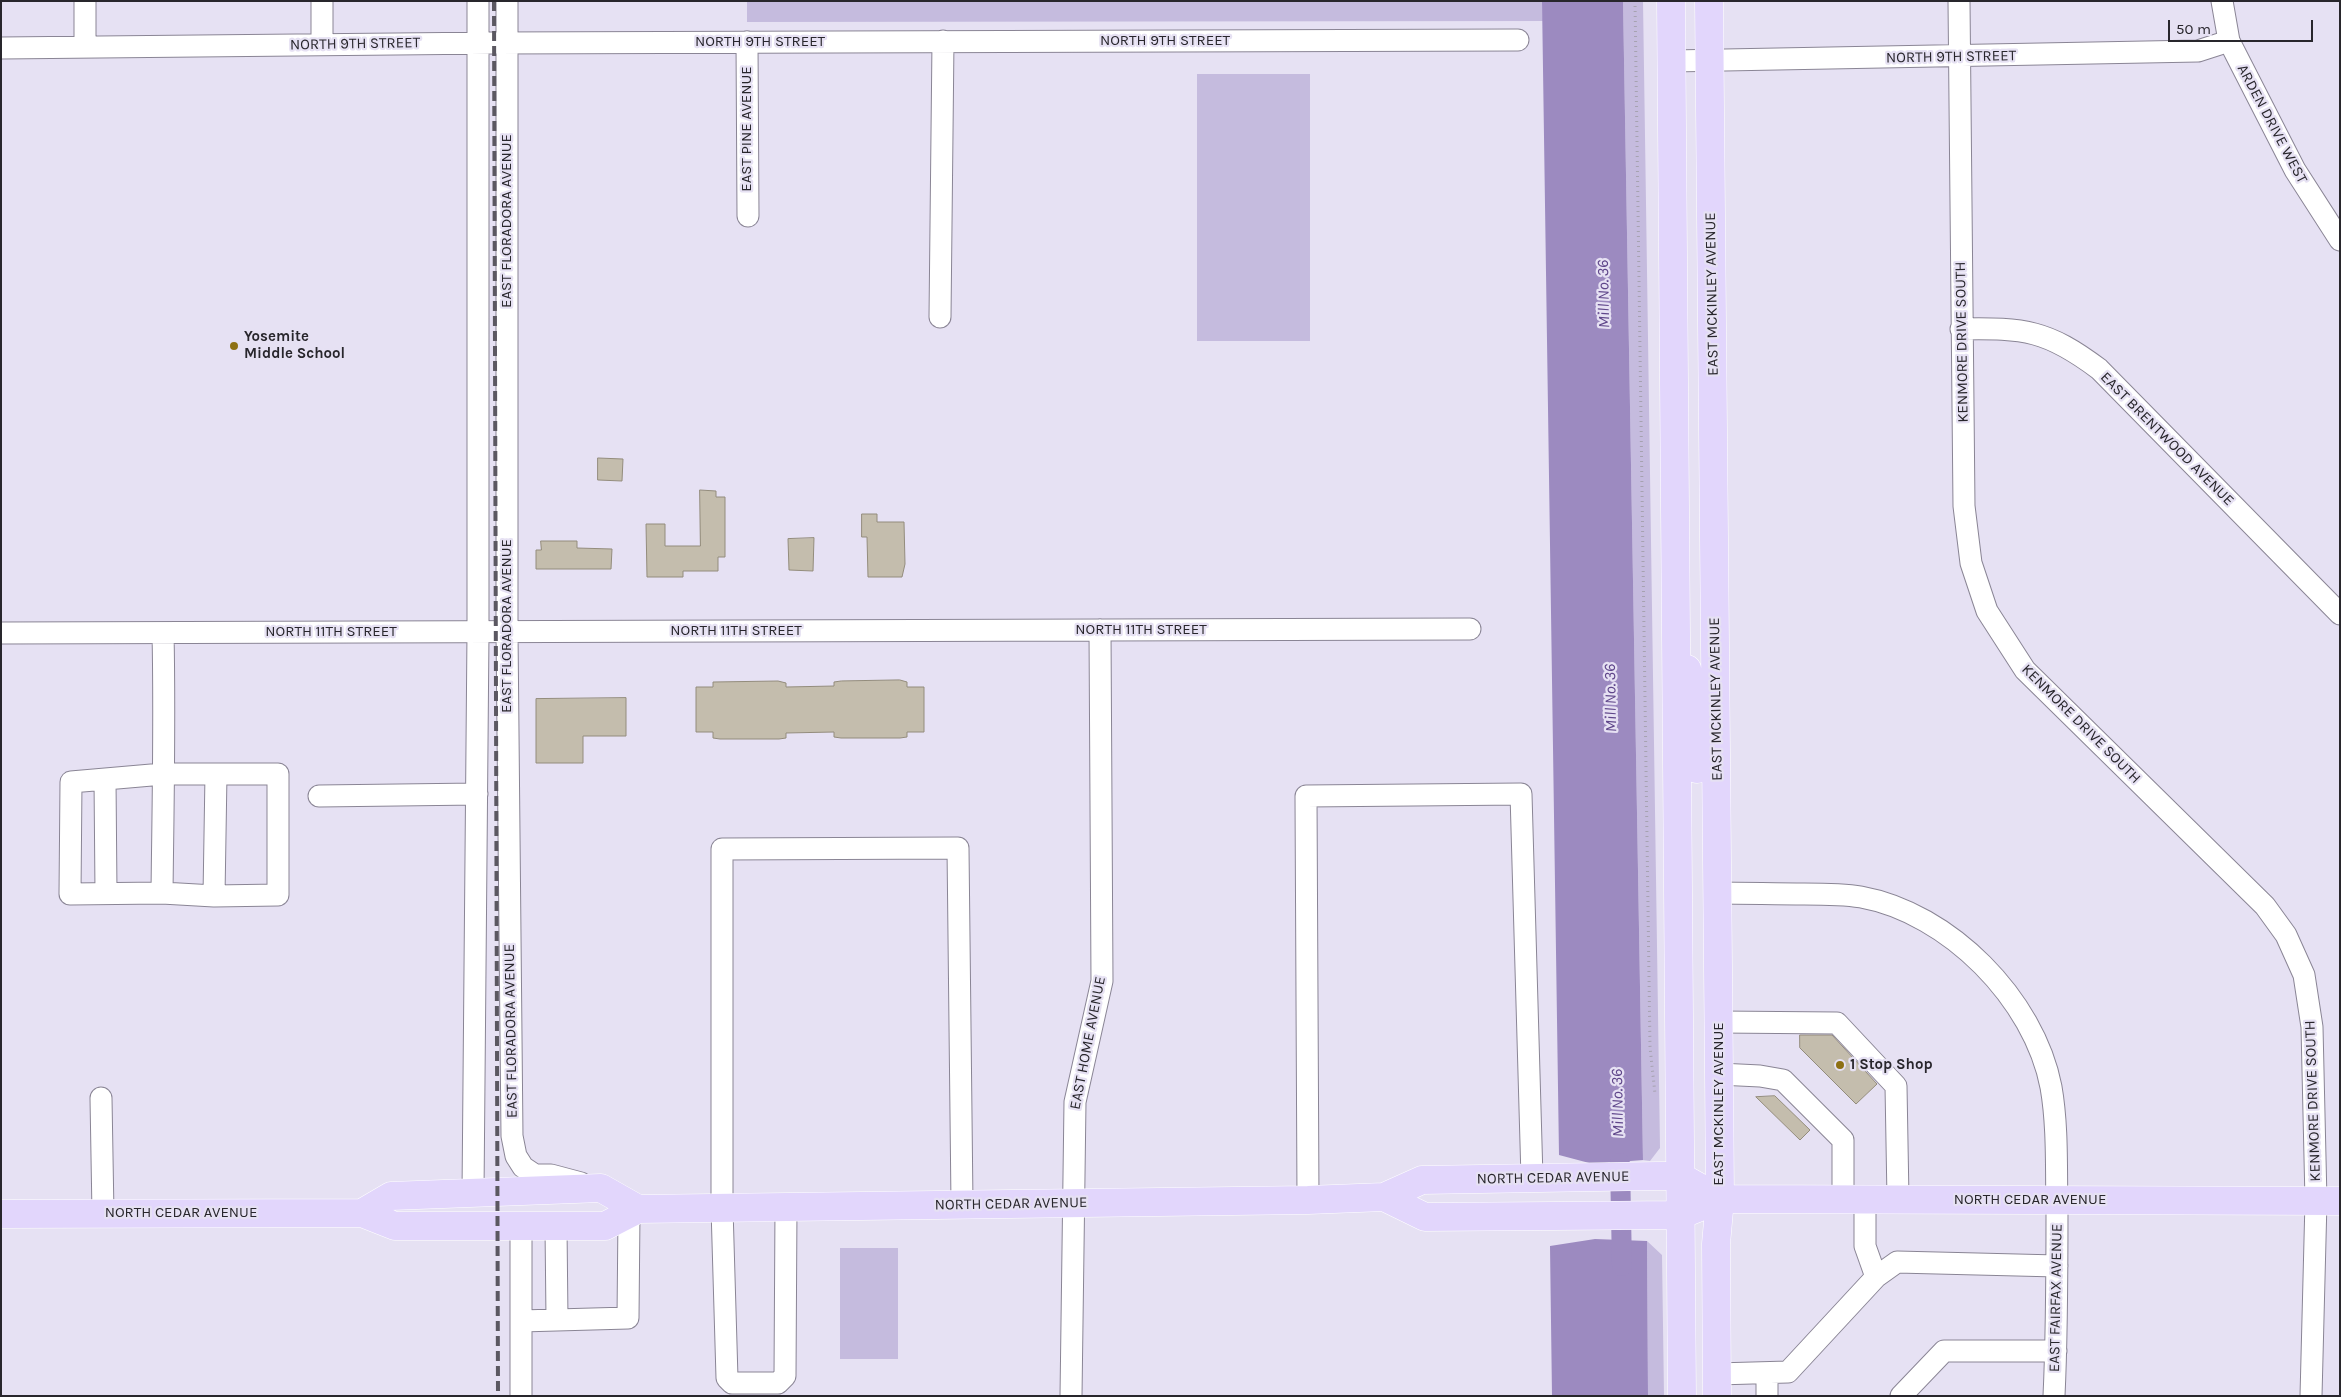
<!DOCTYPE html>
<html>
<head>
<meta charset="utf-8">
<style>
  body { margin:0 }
  #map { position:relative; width:2341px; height:1397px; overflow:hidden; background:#e6e1f3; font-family:Karla,sans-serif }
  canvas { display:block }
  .frame { position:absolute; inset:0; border:2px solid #28262c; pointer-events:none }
  .scale { position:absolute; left:2168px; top:20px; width:145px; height:22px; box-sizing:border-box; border:2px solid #28262c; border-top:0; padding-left:6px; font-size:15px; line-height:18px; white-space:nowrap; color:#28262c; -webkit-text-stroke:4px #e6e1f3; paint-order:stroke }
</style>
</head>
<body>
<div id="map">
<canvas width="2341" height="1397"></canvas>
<div class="frame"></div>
<div class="scale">50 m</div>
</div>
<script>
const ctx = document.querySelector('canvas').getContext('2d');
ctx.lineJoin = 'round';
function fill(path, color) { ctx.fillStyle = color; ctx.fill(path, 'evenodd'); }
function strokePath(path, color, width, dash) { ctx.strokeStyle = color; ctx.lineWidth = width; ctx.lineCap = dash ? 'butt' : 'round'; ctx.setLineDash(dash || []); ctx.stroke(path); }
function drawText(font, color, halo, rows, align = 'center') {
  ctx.font = font + ' Karla,sans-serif'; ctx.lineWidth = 4.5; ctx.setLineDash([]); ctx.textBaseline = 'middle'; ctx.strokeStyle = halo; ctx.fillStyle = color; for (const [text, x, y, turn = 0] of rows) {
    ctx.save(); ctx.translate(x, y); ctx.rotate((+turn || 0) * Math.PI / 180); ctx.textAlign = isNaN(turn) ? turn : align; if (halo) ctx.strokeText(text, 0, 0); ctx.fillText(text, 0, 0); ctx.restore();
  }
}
fill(new Path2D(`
  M747,1H1542L1543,21L747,22Z
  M1623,1H1643L1660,1148L1650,1161L1643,1160Z
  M1197,74H1310V341H1197Z
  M1647,1241L1662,1255L1664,1396H1648Z
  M840,1248H898V1359H840Z`), '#c5bbde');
fill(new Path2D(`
  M1542,1H1623L1643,1160L1593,1164L1559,1155Z
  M1595,1239L1647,1241L1648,1396H1552L1550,1246Z`), '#9c8ac0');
strokePath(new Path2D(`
  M1620,1163L1622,1266`), '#9c8ac0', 20);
const building = new Path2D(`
  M598,458L623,459L622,481L598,480Z
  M700,490L716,491V497H725V557H718V571H683V577H647L646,524H665V546H700Z
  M862,514H877V522H904L905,564L902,577H868L867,537H862Z
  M814,538L813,571L789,570L788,539Z
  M541,541H577V548L612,549L611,569H536V550H541Z
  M900,680L907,682V687H924V732H907V737L900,738H841L834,737V732L786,733V738L779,739H720L713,738V732H696V687H713V682L778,681L786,683V687L834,686V682L841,681Z
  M626,698V736H583V763H536V699Z
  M1800,1035H1832L1877,1084L1856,1104L1800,1048Z
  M1775,1096L1810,1130L1800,1140L1756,1097Z`);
fill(building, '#c4bdad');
strokePath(building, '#938c7c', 1);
const minor = new Path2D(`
  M85,1V47
  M322,1V44
  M507,1V632L512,1136L516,1156L523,1167L535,1175H551L581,1183
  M1959,1L1964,506L1971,563L1987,611L2025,670L2265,906L2286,935L2304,975L2312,1027L2316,1201L2311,1396
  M2222,1L2229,41L2295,170L2340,240
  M747,42L748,216
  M1,48L494,43L1518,40
  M1672,61L2198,51L2229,41
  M940,317L943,41
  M1961,329C2025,328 2047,330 2099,369L2340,614
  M1,633L1470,629
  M163,633C165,720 163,806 162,893L70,894L71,782L163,774H278V895L214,896L216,774
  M105,779L106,893
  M319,796L477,794
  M162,893L214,896
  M1718,893C1747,893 1776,894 1804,894C1823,894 1843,894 1861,897C1949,913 2034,999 2051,1087C2058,1127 2056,1170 2057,1211C2057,1273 2057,1334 2054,1396
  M1719,1022L1837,1023L1896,1086L1898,1199
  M1719,1074L1760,1076L1783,1080L1843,1140V1199
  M101,1098L103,1214
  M473,1193L478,632V1
  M1865,1199V1246L1876,1277
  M1308,1200L1306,796L1521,794L1532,1178
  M786,1207L785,1376L778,1383H732L727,1378L722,1208V849L958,848L962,1204
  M556,1227L557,1319
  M521,1321L628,1318L629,1214
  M1717,1374L1788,1372L1876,1277L1897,1262L2057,1266
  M521,1396V1227
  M1071,1396L1075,1102L1102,981L1100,630
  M1767,1396V1373
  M1901,1396L1944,1351H2056`);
const major = new Path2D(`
  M1671,1L1682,1396
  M1709,1L1719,1074L1720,1199L1716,1244L1717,1396
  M1687,669L1696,705L1697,769
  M1384,1197L1425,1217L1680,1215L1720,1199L2340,1201
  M362,1213L391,1196L601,1188L638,1209
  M1,1214L362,1213L395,1226H605L638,1209L1308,1200L1384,1197L1422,1180L1657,1176H1679L1720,1199`);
strokePath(minor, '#8a8595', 23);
strokePath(major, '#fff', 29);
strokePath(new Path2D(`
  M1635,1L1650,1047L1655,1094`), '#a6a2b0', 3, [1, 4]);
strokePath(minor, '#fff', 21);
strokePath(major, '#e2d6fc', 28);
strokePath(new Path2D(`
  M494,1L498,1396`), '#5b5861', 4, [10, 5]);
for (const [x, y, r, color] of [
  [234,346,5,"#8d7013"],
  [1840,1065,5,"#8d7013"]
]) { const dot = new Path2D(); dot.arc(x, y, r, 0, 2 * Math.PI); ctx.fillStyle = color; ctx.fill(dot); strokePath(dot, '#e6e1f3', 2); }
drawText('15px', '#28262c', '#e6e1f3', [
  ["NORTH 9TH STREET",1165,41],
  ["NORTH 9TH STREET",760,42],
  ["NORTH 9TH STREET",355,44,-1],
  ["NORTH 9TH STREET",1951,57,-1],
  ["ARDEN DRIVE WEST",2272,124,62],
  ["EAST PINE AVENUE",747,129,-90],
  ["EAST FLORADORA AVENUE",507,221,-90],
  ["EAST MCKINLEY AVENUE",1712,294,-91],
  ["KENMORE DRIVE SOUTH",1962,342,-91],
  ["EAST BRENTWOOD AVENUE",2167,439,45],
  ["EAST FLORADORA AVENUE",507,626,-90],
  ["NORTH 11TH STREET",1141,630],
  ["NORTH 11TH STREET",736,631],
  ["NORTH 11TH STREET",331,632],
  ["EAST MCKINLEY AVENUE",1716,699,-91],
  ["KENMORE DRIVE SOUTH",2081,724,45],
  ["EAST FLORADORA AVENUE",511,1031,-91],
  ["EAST HOME AVENUE",1088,1043,-79],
  ["KENMORE DRIVE SOUTH",2313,1101,-92],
  ["EAST MCKINLEY AVENUE",1719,1104,-90],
  ["NORTH CEDAR AVENUE",1553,1178,-1],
  ["NORTH CEDAR AVENUE",2030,1200],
  ["NORTH CEDAR AVENUE",1011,1204,-1],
  ["NORTH CEDAR AVENUE",181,1213],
  ["EAST FAIRFAX AVENUE",2056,1298,-89]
]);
drawText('bold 15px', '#28262c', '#e6e1f3', [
  ["Yosemite",244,337],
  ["Middle School",244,354],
  ["1 Stop Shop",1850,1065]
], 'left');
drawText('italic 16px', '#5f468a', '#e6e1f3', [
  ["Mill No. 36",1604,294,-91],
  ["Mill No. 36",1611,698,-91],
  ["Mill No. 36",1618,1103,-91]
]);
</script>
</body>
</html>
